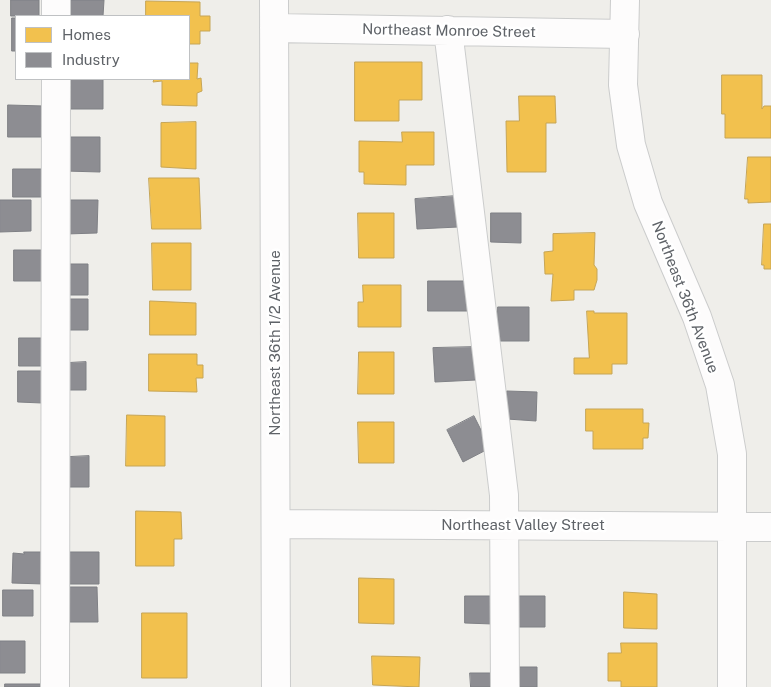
<!DOCTYPE html>
<html>
<head>
<meta charset="utf-8">
<style>
  body { margin:0 }
  #map { position:relative; width:771px; height:687px; overflow:hidden; background:#efeeea; font-family:"Public Sans",sans-serif }
  canvas { display:block }
  .legend { position:absolute; left:15px; top:15px; width:175px; height:65px; box-sizing:border-box; background:#fff; border:1px solid #bfc1c3; margin:0; padding:6px 9px; list-style:none; font-size:15px; color:#5f6368 }
  .legend li { display:flex; align-items:center; gap:10px; height:25px }
  .legend b { width:25px; border:1px solid #bfc1c3 }
</style>
</head>
<body>
<div id="map">
<canvas width="771" height="687"></canvas>
<ul class="legend">
<li><b style="height:14px;background:#f2c14e"></b>Homes</li>
<li><b style="height:14px;background:#8d8d92"></b>Industry</li>
</ul>
</div>
<script>
const ctx = document.querySelector('canvas').getContext('2d');
ctx.lineJoin = 'round';
function fill(path, color) { ctx.fillStyle = color; ctx.fill(path, 'evenodd'); }
function strokePath(path, color, width, dash) { ctx.strokeStyle = color; ctx.lineWidth = width; ctx.lineCap = dash ? 'butt' : 'round'; ctx.setLineDash(dash || []); ctx.stroke(path); }
function drawText(font, color, halo, rows, align = 'center') {
  ctx.font = font + ' "Public Sans",sans-serif'; ctx.lineWidth = 5; ctx.setLineDash([]); ctx.textBaseline = 'middle'; ctx.strokeStyle = halo; ctx.fillStyle = color; for (const [text, x, y, turn = 0] of rows) {
    ctx.save(); ctx.translate(x, y); ctx.rotate((+turn || 0) * Math.PI / 180); ctx.textAlign = isNaN(turn) ? turn : align; if (halo) ctx.strokeText(text, 0, 0); ctx.fillText(text, 0, 0); ctx.restore();
  }
}
const homes = new Path2D(`
  M146,1L200,2V16H210V31H200V44H189V16H146Z
  M355,62H422V100H399V121H355Z
  M189,63H198L197,79L201,78L202,91L197,93V106L162,105V81L153,82L154,79H189Z
  M722,75H762V109L764,106H771V138H725V114H722Z
  M519,96H555L556,123H546V172H507L506,121H519Z
  M196,122V169L161,167V123Z
  M402,132H434V165H406V185L364,184V172H359V141L402,142Z
  M748,157H771V202L748,203V199H745Z
  M149,178H199L201,229H152Z
  M358,213H394V258H359Z
  M764,224H771V269H764V265H762Z
  M595,233L594,265L597,269V280L594,290H574V300L551,301L553,274H545L544,252L553,251V234Z
  M152,243H191V290H153Z
  M363,285H401V327H358V302H363Z
  M150,301L196,303V335H150Z
  M587,311H594V313H627V364H612V374H574V358H589Z
  M359,352H394V394H358Z
  M149,354H197V365H203V378H196L197,392L149,391Z
  M586,409H643V423H649L648,438H643V449H593V431H586Z
  M127,415L165,416V466H126Z
  M358,422H394V463H359Z
  M136,511L181,512L182,539H174V566H136Z
  M359,578L394,579V624L359,623Z
  M624,592L657,594V629L624,628Z
  M142,613H187V678H142Z
  M621,643H657V687H621V681H608V653H621Z
  M372,656L420,657L419,687L373,685Z`);
fill(homes, '#f2c14e');
strokePath(homes, '#c6a556', 1);
const industry = new Path2D(`
  M11,0H39V16H11Z
  M65,0H104L103,16H65Z
  M12,18H16V51H12Z
  M66,79H103V109H66Z
  M8,105L44,106L43,137H8Z
  M66,137H100V172L65,171Z
  M13,169H44V197H13Z
  M456,196L458,227L417,229L415,199Z
  M0,200H31V231L0,232Z
  M66,200H98L97,233L66,234Z
  M491,213H521V243L491,242Z
  M14,250H44V281H14Z
  M67,264H88V295H67Z
  M428,281H469V311H428Z
  M67,299H88V330H67Z
  M498,307H529V341H498Z
  M19,338H42V366H19Z
  M475,347L476,380L435,382L433,348Z
  M86,362V390H68V363Z
  M18,371H42V403L18,402Z
  M507,391L537,392L536,421L507,419Z
  M474,416L490,448L463,462L447,430Z
  M89,456V487H69V457Z
  M24,552H45L44,584L12,583L13,553L24,554Z
  M68,552H99V584H68Z
  M65,587H97L98,622H66Z
  M3,590H33V616H3Z
  M465,596H493V624L465,623Z
  M516,596H545V627H517Z
  M0,641H25V673H0Z
  M516,667H537V687H516Z
  M470,673H494V687H471Z
  M5,684H42V687H5Z`);
fill(industry, '#8d8d92');
strokePath(industry, '#7f8085', 1);
const minor = new Path2D(`
  M274,0L276,687
  M625,0L623,85L631,145L648,203L697,317L720,385L732,454V687
  M56,16V0
  M274,28L625,34
  M448,30L504,495L505,687
  M276,524L771,527
  M55,687L56,79`);
strokePath(minor, '#cbcccc', 30);
strokePath(minor, '#fdfcfc', 28);
drawText('15px', '#5f6368', '#fff', [
  ["Northeast Monroe Street",449,31,1],
  ["Northeast 36th Avenue",685,297,69],
  ["Northeast 36th 1/2 Avenue",275,343,-90],
  ["Northeast Valley Street",523,525]
]);
</script>
</body>
</html>
